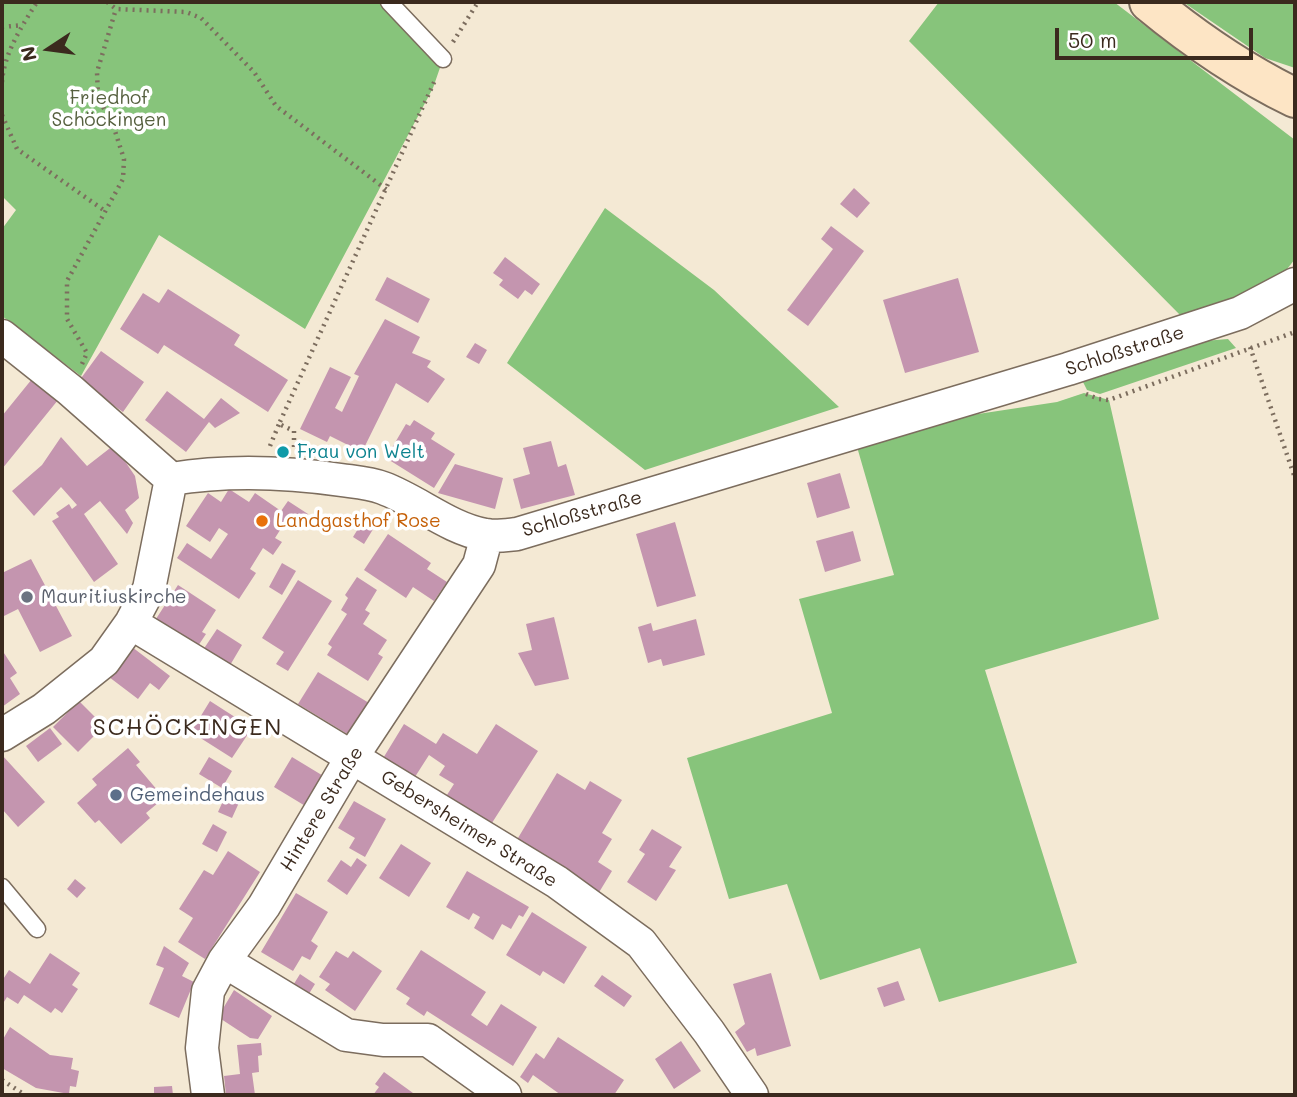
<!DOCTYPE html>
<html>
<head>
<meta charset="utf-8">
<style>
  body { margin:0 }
  #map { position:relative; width:1297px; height:1097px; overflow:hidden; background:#f4e9d4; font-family:Mali,sans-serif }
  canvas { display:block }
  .frame { position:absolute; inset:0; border:4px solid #3b2a1e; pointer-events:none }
  .north { position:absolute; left:14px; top:14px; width:70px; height:70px; -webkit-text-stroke:5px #fff; paint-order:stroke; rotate:257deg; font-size:19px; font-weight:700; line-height:28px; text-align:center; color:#3b2a1e }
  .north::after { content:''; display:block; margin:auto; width:24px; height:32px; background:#3b2a1e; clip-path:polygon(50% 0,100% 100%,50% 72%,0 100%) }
  .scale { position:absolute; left:1055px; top:28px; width:198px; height:32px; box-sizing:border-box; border:4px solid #3b2a1e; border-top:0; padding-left:9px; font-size:21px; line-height:24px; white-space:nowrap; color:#3b2a1e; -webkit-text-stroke:5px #fff; paint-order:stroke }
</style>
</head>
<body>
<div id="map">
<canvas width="1297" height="1097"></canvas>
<div class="frame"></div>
<div class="north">N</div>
<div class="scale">50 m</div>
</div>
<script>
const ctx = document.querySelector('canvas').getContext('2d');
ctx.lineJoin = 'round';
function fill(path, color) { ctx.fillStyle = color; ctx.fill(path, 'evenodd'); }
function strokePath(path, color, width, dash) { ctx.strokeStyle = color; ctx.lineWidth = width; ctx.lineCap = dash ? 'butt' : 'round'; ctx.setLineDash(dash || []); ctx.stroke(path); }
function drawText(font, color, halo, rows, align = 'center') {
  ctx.font = font + ' Mali,sans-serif'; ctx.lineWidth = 7; ctx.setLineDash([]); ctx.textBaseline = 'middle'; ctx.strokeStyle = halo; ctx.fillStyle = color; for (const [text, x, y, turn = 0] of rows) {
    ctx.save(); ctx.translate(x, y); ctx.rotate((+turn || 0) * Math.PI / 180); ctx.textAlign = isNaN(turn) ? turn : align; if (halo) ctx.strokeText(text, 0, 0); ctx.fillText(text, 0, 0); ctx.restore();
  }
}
fill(new Path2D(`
  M2,2H389L443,59L433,88L305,329L159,235L81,376L2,316V229L16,210L2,196Z
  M939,2H1114L1295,140V259L1261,302L1181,316L909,41Z
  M1183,2H1295V68L1265,58Z
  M605,208L714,290L839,407L645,470L507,363Z
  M1228,339L1236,348L1100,394L1087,390L1083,382L1204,341Z
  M1084,393L1109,400L1159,619L985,670L1077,963L939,1002L920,948L820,980L787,884L729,899L687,758L832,713L799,599L894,575L853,433L1057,402Z`), '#87c47b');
fill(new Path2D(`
  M854,188L870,203L857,218L840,204Z
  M831,226L864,251L808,326L787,310L833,249L821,239Z
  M505,257L540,284L532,295L525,290L518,299L499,285L503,280L493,273Z
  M387,277L430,299L418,323L375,300Z
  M958,278L979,352L905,373L883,300Z
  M168,289L240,335L234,345L288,380L268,412L164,345L158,354L120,329L143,293L159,303Z
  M385,319L420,337L412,353L431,361L427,367L445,379L428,403L396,383L362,452L330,436L327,442L300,429L330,367L351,377L335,408L342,412L359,376L354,374Z
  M475,343L487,350L479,364L466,357Z
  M101,351L144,382L123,412L79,381Z
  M32,379L58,400L2,469V416Z
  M167,391L204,419L221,398L240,413L215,428L209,422L186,452L145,420Z
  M414,420L435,433L431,439L455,454L434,488L386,458L406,424L410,426Z
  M61,437L87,466L114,445L135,476L139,498L125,510L133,523L127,534L100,501L84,514L118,564L94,582L52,521L59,517L56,513L69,504L72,509L77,505L61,487L34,516L12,491L42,465Z
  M551,441L558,467L566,464L575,495L521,509L513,479L530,474L523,448Z
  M455,464L503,478L495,509L438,493Z
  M840,473L850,508L817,518L807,483Z
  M229,489L249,502L255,493L281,511L288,501L308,514L301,524L289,516L275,538L282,542L273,555L263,548L250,569L256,573L239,599L177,558L187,543L211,559L228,534L219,528L210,542L186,526L208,493L221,502Z
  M364,519L375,526L364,544L353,537Z
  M675,522L696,596L657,607L636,534Z
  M853,531L861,561L825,572L816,541Z
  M388,534L431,563L427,569L447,582L434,601L413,587L406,598L364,570Z
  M31,559L72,636L40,652L18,609L4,616L2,611V581L4,580L2,573Z
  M282,563L296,571L282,595L269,587Z
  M357,577L377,590L365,610L370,613L363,624L387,640L378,654L383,657L368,681L327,655L332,647L328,644L347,614L341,610L348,598L345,595Z
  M298,580L332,601L288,671L276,664L284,652L262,638Z
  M178,585L216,610L202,632L206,634L196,649L154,622Z
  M554,617L569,679L535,686L518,653L532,650L526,624Z
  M696,619L705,655L663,666L661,659L648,663L638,627L651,623L653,631Z
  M217,629L242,645L229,667L203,650Z
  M132,647L170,676L159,690L150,683L138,699L109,677Z
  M2,650L17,673L10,678L20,694L2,707Z
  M318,672L369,703L349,735L298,704Z
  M79,701L104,726L78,752L53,727Z
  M210,701L252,728L232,758L191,732Z
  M404,724L436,744L443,733L477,754L496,724L538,751L490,826L445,798L454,784L439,775L445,766L429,755L413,780L382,760Z
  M50,728L62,744L38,762L26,746Z
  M128,748L140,762L136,765L164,798L146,813L150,818L121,844L99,820L95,823L77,803L97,785L92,779Z
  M2,755L45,802L18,827L2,809Z
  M209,757L232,771L222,788L199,774Z
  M292,757L325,777L307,807L274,787Z
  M557,773L585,790L590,781L622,800L602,833L612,839L598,862L612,871L598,894L515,843Z
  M228,790L242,796L232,818L218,812Z
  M354,801L386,819L365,857L349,848L355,838L338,828Z
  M213,824L227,832L217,852L202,844Z
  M652,829L682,847L669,867L676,870L656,901L627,882L645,854L639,850Z
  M401,844L431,863L409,897L379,878Z
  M228,851L260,872L205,959L178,942L193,918L179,909L204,870L213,875Z
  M357,858L367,865L347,895L327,881L341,860L351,867Z
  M467,871L529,907L523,917L519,915L511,929L502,924L493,940L474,928L480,917L473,913L469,920L446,907Z
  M75,879L86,888L77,898L67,889Z
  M296,893L328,912L311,941L318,946L310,960L302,956L293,971L261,952Z
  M532,912L587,947L564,984L543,971L540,976L506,955Z
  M164,946L189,963L182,976L194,982L179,1018L149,1004L164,968L156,965Z
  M421,950L486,992L471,1015L487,1026L501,1004L537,1027L513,1066L427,1011L424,1016L406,1004L410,998L396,989Z
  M336,951L348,958L353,951L382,971L355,1011L325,990L330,984L319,977Z
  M50,953L80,973L72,985L78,989L62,1013L55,1008L51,1013L24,995L18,1004L7,997L2,1005V981L9,970L30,984Z
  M771,973L791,1046L757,1056L755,1048L747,1052L735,1032L745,1024L733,984Z
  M300,974L315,984L307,997L292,987Z
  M602,975L632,996L624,1007L594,986Z
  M898,981L905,1000L884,1007L877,988Z
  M234,990L272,1016L258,1039L250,1038L218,1017Z
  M10,1027L50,1055L73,1058L71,1069L79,1071L76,1087L70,1086L69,1094L36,1088L2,1068V1041Z
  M558,1037L624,1080L614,1095H561L533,1075L528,1083L520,1077L536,1053L544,1059Z
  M681,1041L701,1071L674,1089L655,1059Z
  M261,1043L262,1055L258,1056L259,1072L252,1073L255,1095H226L224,1076L240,1074L237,1045Z
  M384,1072L413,1093L411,1095H373L379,1087L375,1084Z
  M172,1086L173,1095H154V1087Z`), '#c495af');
const lane = new Path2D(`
  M389,2L443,59
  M2,887L37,929`);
const street = new Path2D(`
  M2,336L70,390L171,479
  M171,479C227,470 285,472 341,480C355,482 370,483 383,488C418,501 448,528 485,535C495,537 507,535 517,534L1068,369L1240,313L1295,284
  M131,623L557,882L641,943L709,1032L752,1095
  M2,735L44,709L104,661L131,623L149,589L171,479
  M224,961L346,1035L383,1040H428L505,1095
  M208,1095L202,1048L208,991L224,961L264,906L352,757L479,565L487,535`);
const secondary = new Path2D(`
  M1149,2C1195,40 1242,72 1295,98`);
strokePath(lane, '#7c6d5e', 19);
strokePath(street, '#7c6d5e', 35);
strokePath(secondary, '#7c6d5e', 42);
strokePath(new Path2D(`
  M107,2L116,9L186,12L201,18L254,72L276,106L387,190
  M2,27L23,25
  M453,42L478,2
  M2,82C4,53 22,26 37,2
  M2,115L17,149L105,211
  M1250,347L1295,478
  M82,364L87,353L67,319V281L123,179L124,159L114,128L98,97L97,72L116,9
  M1086,394L1099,399L1109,400L1295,332
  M270,446L279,424
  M294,447V431L279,424L436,78
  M2,1080L25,1095`), '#7c6d5e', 4.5, [2, 5]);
strokePath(lane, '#fff', 16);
strokePath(street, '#fff', 32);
strokePath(secondary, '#fde5c5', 38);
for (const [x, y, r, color] of [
  [283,452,7,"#0f9aa8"],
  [262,521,7,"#e8710a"],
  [27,597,7,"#6b7280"],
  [116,795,7,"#5c6f8a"]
]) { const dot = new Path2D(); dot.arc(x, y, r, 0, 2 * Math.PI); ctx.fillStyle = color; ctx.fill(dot); strokePath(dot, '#fff', 2.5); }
drawText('19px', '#56603f', '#fff', [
  ["Friedhof",109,98],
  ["Schöckingen",109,120]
]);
drawText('19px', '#3b2a1e', '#fff', [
  ["Schloßstraße",1125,351,-18],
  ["Schloßstraße",582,514,-16],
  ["Hintere Straße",322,809,-59],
  ["Gebersheimer Straße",469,829,32]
]);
drawText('19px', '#0d838f', '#fff', [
  ["Frau von Welt",297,452]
], 'left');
drawText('19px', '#c56008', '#fff', [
  ["Landgasthof Rose",276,521]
], 'left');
drawText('19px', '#5b616d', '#fff', [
  ["Mauritiuskirche",41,597]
], 'left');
drawText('19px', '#4e5e75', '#fff', [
  ["Gemeindehaus",130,795]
], 'left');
ctx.letterSpacing = '2px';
drawText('23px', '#3b2a1e', '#fff', [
  ["SCHÖCKINGEN",188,728]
]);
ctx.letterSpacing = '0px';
</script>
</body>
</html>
